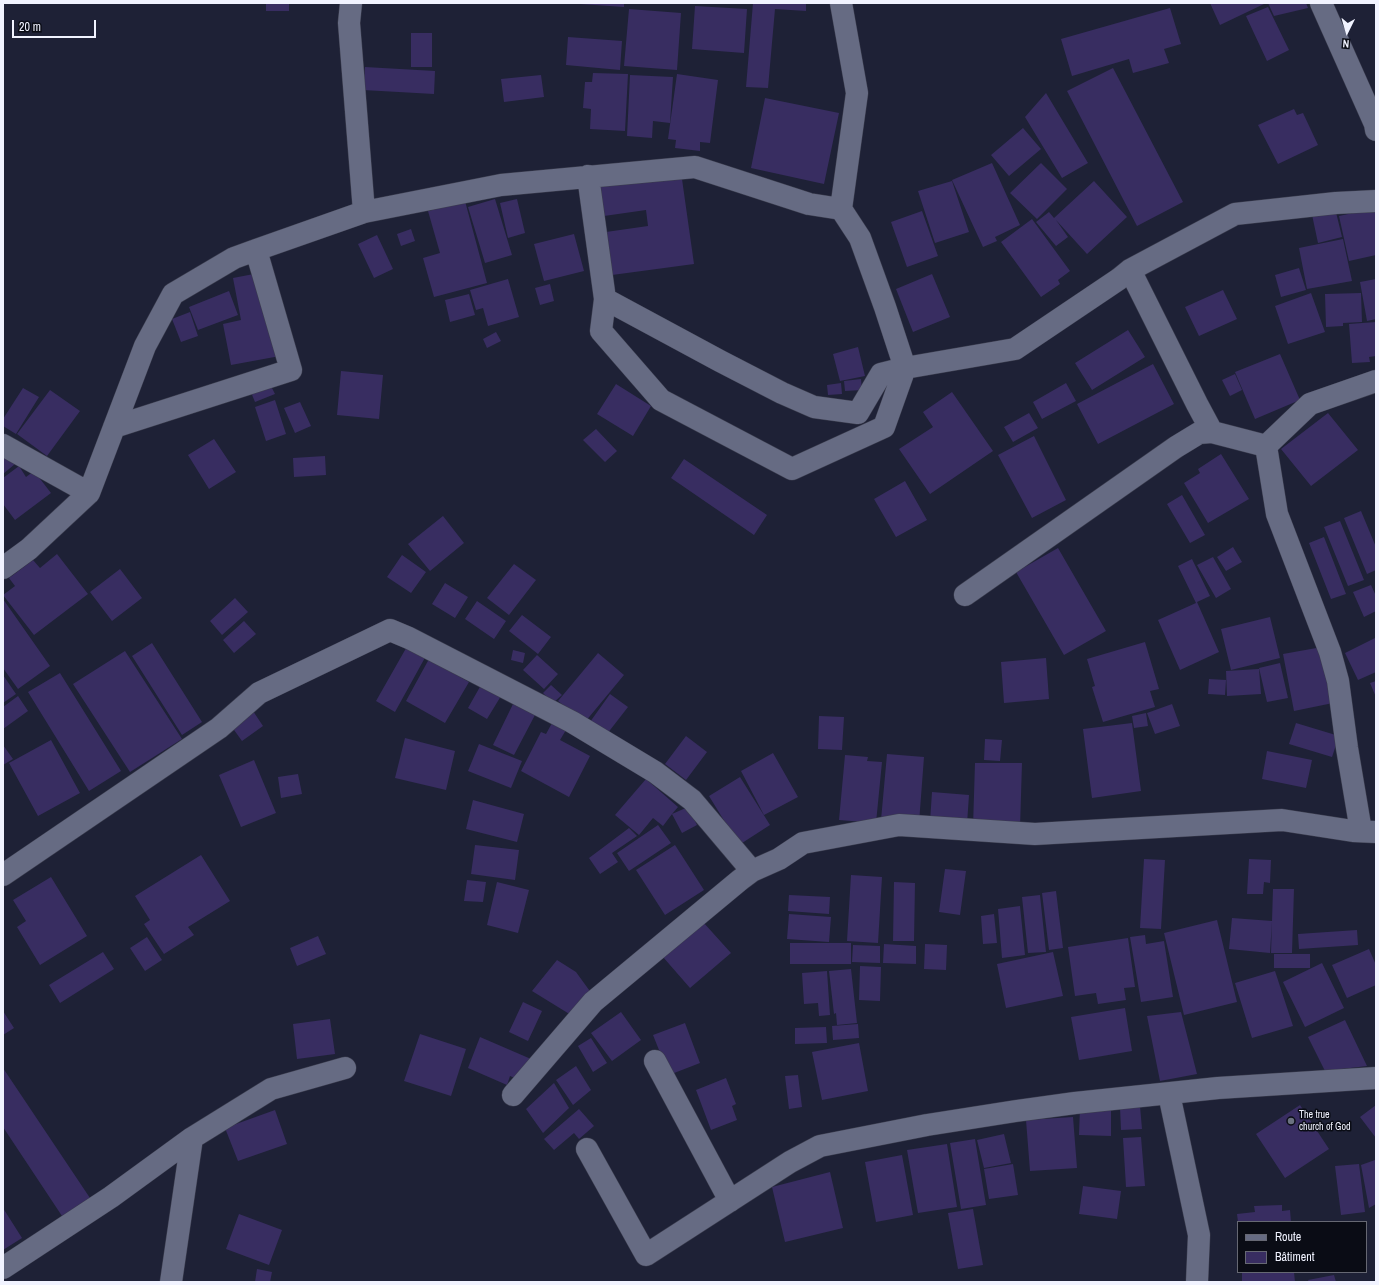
<!DOCTYPE html>
<html>
<head>
<meta charset="utf-8">
<style>
  body { margin:0 }
  #map { position:relative; width:1379px; height:1285px; overflow:hidden; background:#1e2136; font-family:"Archivo Narrow",sans-serif }
  canvas { display:block }
  .frame { position:absolute; inset:0; border:4px solid #f1f3ff; pointer-events:none }
  .legend { position:absolute; left:1237px; top:1221px; width:130px; height:52px; box-sizing:border-box; background:#0a0c15; border:1px solid #666873; margin:0; padding:5px 7px; list-style:none; font-size:12px; color:#f1f3ff }
  .legend li { display:flex; align-items:center; gap:8px; height:20px }
  .legend b { width:20px; border:1px solid #666873 }
  .north { position:absolute; left:1327px; top:12px; width:40px; height:40px; -webkit-text-stroke:3px #0a0c15; paint-order:stroke; rotate:185deg; font-size:11px; font-weight:700; line-height:16px; text-align:center; color:#f1f3ff }
  .north::after { content:''; display:block; margin:auto; width:14px; height:18px; background:#f1f3ff; clip-path:polygon(50% 0,100% 100%,50% 72%,0 100%) }
  .scale { position:absolute; left:12px; top:20px; width:84px; height:18px; box-sizing:border-box; border:2px solid #f1f3ff; border-top:0; padding-left:5px; font-size:12px; line-height:14px; white-space:nowrap; color:#f1f3ff; -webkit-text-stroke:3px #0a0c15; paint-order:stroke }
</style>
</head>
<body>
<div id="map">
<canvas width="1379" height="1285"></canvas>
<div class="frame"></div>
<ul class="legend">
<li><b style="height:5px;background:#666b83"></b>Route</li>
<li><b style="height:11px;background:#382d61"></b>Bâtiment</li>
</ul>
<div class="north">N</div>
<div class="scale">20 m</div>
</div>
<script>
const ctx = document.querySelector('canvas').getContext('2d');
ctx.lineJoin = 'round';
function fill(path, color) { ctx.fillStyle = color; ctx.fill(path, 'evenodd'); }
function strokePath(path, color, width, dash) { ctx.strokeStyle = color; ctx.lineWidth = width; ctx.lineCap = dash ? 'butt' : 'round'; ctx.setLineDash(dash || []); ctx.stroke(path); }
function drawText(font, color, halo, rows, align = 'center') {
  ctx.font = font + ' "Archivo Narrow",sans-serif'; ctx.lineWidth = 3; ctx.setLineDash([]); ctx.textBaseline = 'middle'; ctx.strokeStyle = halo; ctx.fillStyle = color; for (const [text, x, y, turn = 0] of rows) {
    ctx.save(); ctx.translate(x, y); ctx.rotate((+turn || 0) * Math.PI / 180); ctx.textAlign = isNaN(turn) ? turn : align; if (halo) ctx.strokeText(text, 0, 0); ctx.fillText(text, 0, 0); ctx.restore();
  }
}
fill(new Path2D(`
  M266,3H289V11H266Z
  M580,3H624V7L580,4Z
  M753,3H806V11L775,9L768,88L746,87Z
  M1210,3H1264V4L1220,25Z
  M1268,3H1306L1308,8L1274,16Z
  M695,6L747,9L744,53L692,49Z
  M1268,7L1289,50L1267,61L1246,16Z
  M1170,8L1181,44L1164,49L1169,63L1133,73L1129,59L1072,76L1061,39Z
  M629,9L681,13L677,70L624,66Z
  M411,33H432V67H411Z
  M568,37L622,41L620,70L566,65Z
  M365,67L435,71L434,94L363,90Z
  M1113,68L1183,202L1137,226L1067,91Z
  M593,73L628,74L625,131L590,129L591,109L583,108L585,82H592Z
  M677,74L718,80L710,143L700,142V151L675,148L676,140L668,139Z
  M541,75L544,97L504,102L501,79Z
  M630,75L673,77L670,123L653,121L652,138L627,136Z
  M1046,93L1088,163L1062,178L1025,117Z
  M765,98L839,113L824,184L751,168Z
  M1294,109L1297,115L1303,113L1318,145L1278,164L1258,125Z
  M1023,128L1041,149L1009,176L991,155Z
  M992,163L1020,225L995,237L997,241L983,247L952,180Z
  M1041,163L1067,189L1037,219L1010,193Z
  M681,172L694,264L612,275L606,232L648,226L646,210L604,216L600,184Z
  M952,181L969,232L935,243L918,191Z
  M1094,181L1127,217L1087,254L1056,220L1068,237L1056,246L1036,222L1049,212L1054,218Z
  M495,199L512,255L485,263L468,207Z
  M517,199L525,233L508,238L500,203Z
  M465,201L487,283L434,297L423,258L440,253L428,211Z
  M1334,204L1342,237L1318,243L1311,210Z
  M1376,208V255L1349,261L1339,216Z
  M922,211L938,256L907,267L891,222Z
  M1032,219L1070,271L1058,280L1060,284L1041,297L1001,242Z
  M411,229L415,241L401,246L397,234Z
  M574,234L584,271L544,281L534,244Z
  M377,235L393,269L374,278L358,244Z
  M1343,239L1352,281L1307,289L1299,248Z
  M1299,268L1306,290L1281,297L1275,275Z
  M264,272L280,356L231,365L223,324L241,320L233,278Z
  M932,274L950,317L913,332L896,289Z
  M508,279L519,317L488,326L483,308L476,310L470,290Z
  M1376,279V319L1367,321L1360,282Z
  M550,284L554,301L540,305L535,288Z
  M1223,290L1237,319L1199,336L1185,307Z
  M229,291L238,315L198,330L189,307Z
  M1311,293L1325,332L1288,344L1275,306Z
  M1361,293L1362,322L1343,323V326L1326,327L1325,294Z
  M469,294L475,315L450,322L445,300Z
  M190,312L198,336L181,342L172,319Z
  M1376,322V356L1369,357L1370,362L1352,363L1349,324Z
  M1128,330L1145,357L1092,390L1075,363Z
  M496,332L501,341L487,348L483,339Z
  M858,347L865,376L840,381L833,354Z
  M1280,354L1300,400L1255,419L1235,372Z
  M1153,364L1174,404L1098,444L1077,404Z
  M341,371L383,375L379,419L337,415Z
  M1235,374L1242,390L1230,396L1222,380Z
  M861,379L862,390L845,391L844,381Z
  M269,382L275,394L255,402L250,390Z
  M841,383L842,394L828,395L827,385Z
  M1066,383L1076,401L1042,419L1033,402Z
  M616,384L651,406L633,436L597,414Z
  M23,388L39,397L16,434L3,426V419Z
  M50,390L80,411L47,456L17,434Z
  M952,392L993,451L930,494L899,449L933,427L923,412Z
  M275,400L286,434L266,441L255,407Z
  M300,402L311,426L295,433L284,408Z
  M1029,413L1038,428L1013,442L1004,427Z
  M1328,413L1358,450L1311,486L1281,449Z
  M596,429L617,451L605,462L583,440Z
  M1034,436L1066,500L1032,518L998,455Z
  M214,439L236,472L209,489L188,455Z
  M3,449L15,464L3,474Z
  M1221,454L1249,499L1208,523L1184,483L1200,473L1198,469Z
  M325,456L326,475L294,477L293,458Z
  M684,459L767,515L754,535L671,478Z
  M19,466L26,477L34,471L51,493L15,520L3,504V478Z
  M905,481L927,520L896,537L874,499Z
  M1182,495L1205,535L1190,543L1167,504Z
  M1361,511L1376,547V570L1367,574L1344,518Z
  M443,516L464,543L430,571L408,544Z
  M1340,521L1364,580L1348,586L1324,527Z
  M1324,537L1346,594L1331,599L1309,543Z
  M1233,547L1242,562L1226,571L1217,557Z
  M1058,548L1106,631L1064,655L1016,572Z
  M57,554L88,594L34,635L3,595L15,586L9,578L33,560L40,568Z
  M402,555L426,572L411,593L387,577Z
  M1213,557L1231,589L1216,598L1197,565Z
  M1192,559L1210,596L1197,602L1219,652L1180,670L1158,620L1196,603L1178,566Z
  M514,564L536,580L509,615L487,598Z
  M120,569L142,598L112,621L90,592Z
  M445,583L468,597L455,618L432,604Z
  M1371,585L1376,596V611L1364,617L1353,592Z
  M235,598L248,612L222,635L210,621Z
  M3,599L50,666L18,689L3,668Z
  M477,601L506,621L494,639L465,619Z
  M522,615L551,637L538,654L509,631Z
  M1270,617L1280,658L1231,670L1221,629Z
  M244,621L256,634L234,653L223,640Z
  M1375,638L1376,641V672L1358,680L1345,653Z
  M1145,642L1159,689L1150,691L1155,707L1103,722L1092,687L1095,686L1087,659Z
  M152,643L202,722L182,735L132,656Z
  M409,643L427,654L395,712L376,701Z
  M1322,647L1333,703L1294,711L1283,654Z
  M513,650L525,653L523,663L511,660Z
  M125,651L182,739L130,772L73,684Z
  M598,653L624,675L585,722L558,701Z
  M537,655L558,674L544,689L523,670Z
  M1046,658L1049,699L1004,703L1001,662Z
  M429,659L469,682L445,723L406,701Z
  M1280,663L1288,698L1267,702L1259,668Z
  M1259,669L1261,694L1227,696L1226,671Z
  M60,673L121,771L89,791L28,692Z
  M3,675L16,694L3,703Z
  M1209,679L1226,680L1225,695L1208,694Z
  M1376,681V697L1370,683Z
  M481,685L501,696L487,719L468,708Z
  M551,685L562,695L553,703L543,693Z
  M610,694L628,707L607,734L590,722Z
  M18,696L28,711L3,729V707Z
  M513,704L535,715L514,755L493,745Z
  M1172,704L1180,726L1155,734L1147,713Z
  M251,708L263,726L242,741L229,723Z
  M1146,713L1148,726L1134,728L1132,716Z
  M819,716L844,717L842,750L818,749Z
  M552,723L566,730L560,740L590,756L569,797L521,771L541,732L546,734Z
  M1132,723L1141,791L1092,798L1083,729Z
  M1296,723L1339,736L1332,757L1289,744Z
  M686,736L707,752L686,780L665,764Z
  M405,738L455,751L446,790L395,778Z
  M985,739L1002,740L1000,761L984,760Z
  M51,740L80,793L38,816L9,763Z
  M479,744L522,761L511,788L468,771Z
  M3,745L13,759L3,765Z
  M1267,751L1312,760L1306,788L1262,779Z
  M773,753L798,797L764,815L741,771Z
  M887,754L924,757L919,823L881,820Z
  M845,755L868,757L867,761L882,762L876,823L839,820Z
  M254,760L276,813L241,827L219,775Z
  M975,763H1022L1020,828L973,827Z
  M298,774L302,794L281,798L278,777Z
  M740,777L770,825L739,845L709,796Z
  M646,779L678,807L672,814L688,807L697,825L682,833L672,814L663,826L653,818L639,835L615,815Z
  M932,792L969,795L967,824L930,822Z
  M473,800L524,814L517,842L466,829Z
  M658,825L671,843L629,871L617,853Z
  M629,828L637,836L612,853L618,862L600,874L589,858Z
  M475,845L519,850L515,880L471,874Z
  M675,845L704,890L665,915L636,870Z
  M201,855L230,901L188,927L194,935L164,954L144,924L150,920L135,896Z
  M1144,859L1165,860L1161,929L1140,928Z
  M1249,859L1271,860L1270,883L1264,882L1263,894H1247Z
  M945,869L966,871L960,915L939,912Z
  M851,875L882,877L878,943L847,941Z
  M51,877L87,936L40,965L17,927L26,921L13,900Z
  M467,880L486,882L483,902L464,901Z
  M497,882L529,890L518,933L487,925Z
  M894,882L915,883L914,941H893Z
  M1273,889H1294L1292,953H1271Z
  M1056,891L1063,948L1049,950L1042,893Z
  M789,895L830,897L829,914L788,911Z
  M1040,895L1046,952L1028,953L1022,897Z
  M1020,906L1025,955L1002,958L998,909Z
  M789,914L831,917L829,942L787,939Z
  M994,914L997,943L983,944L981,916Z
  M1232,918L1272,921L1270,953L1229,949Z
  M1217,920L1237,1002L1184,1015L1164,933Z
  M703,922L731,953L690,988L663,957Z
  M1357,930L1358,945L1299,949L1298,934Z
  M1145,935L1146,944L1164,941L1173,997L1141,1002L1130,937Z
  M318,936L326,954L297,966L290,948Z
  M147,937L162,960L145,971L130,948Z
  M1128,938L1135,987L1124,988L1126,1000L1098,1004L1096,993L1075,996L1068,947Z
  M790,943H851V964H790Z
  M884,944L916,946V964L883,963Z
  M925,944L947,945L946,970L924,969Z
  M853,945L880,946V963L852,962Z
  M1369,949L1376,965V985L1347,998L1332,965Z
  M103,952L114,969L60,1003L49,985Z
  M1053,952L1063,996L1006,1008L997,964Z
  M1274,954H1310V968H1274Z
  M557,960L576,972L592,994L571,1015L532,991Z
  M1322,963L1344,1008L1305,1027L1283,982Z
  M860,966L881,967L880,1001L859,1000Z
  M851,969L857,1023L837,1025L836,1013L834,1014L829,971Z
  M827,971L830,1015L819,1016L818,1003L804,1004L802,973Z
  M1275,971L1293,1026L1252,1038L1235,983Z
  M523,1002L542,1011L528,1041L509,1032Z
  M1125,1008L1132,1051L1079,1060L1071,1017Z
  M3,1011L14,1028L3,1035Z
  M621,1012L641,1040L612,1061L591,1033Z
  M1181,1012L1197,1074L1160,1081L1147,1016Z
  M330,1019L335,1054L297,1059L293,1024Z
  M1345,1020L1367,1066L1325,1071L1308,1037Z
  M685,1023L700,1063L669,1075L653,1035Z
  M858,1024L859,1038L833,1040L832,1026Z
  M826,1027L827,1043L795,1044V1028Z
  M420,1034L466,1049L451,1096L404,1081Z
  M480,1037L531,1059L522,1081L510,1076L507,1085L468,1068Z
  M591,1038L607,1063L593,1072L578,1046Z
  M859,1043L868,1091L822,1100L812,1052Z
  M576,1066L591,1090L573,1105L556,1080Z
  M3,1068L90,1198L62,1216L3,1127Z
  M798,1075L802,1107L789,1109L785,1076Z
  M726,1078L736,1104L732,1106L737,1120L711,1130L696,1090Z
  M554,1083L569,1108L543,1133L526,1109Z
  M1300,1105L1329,1149L1285,1178L1256,1134Z
  M1376,1105V1138L1360,1117Z
  M1140,1106L1142,1129L1121,1130L1120,1107Z
  M1080,1107H1111V1136L1079,1135Z
  M579,1109L594,1126L579,1139L574,1133L554,1150L544,1139Z
  M275,1110L287,1144L238,1161L225,1128Z
  M1073,1117L1077,1168L1030,1171L1026,1120Z
  M1004,1134L1011,1163L984,1168L977,1140Z
  M1141,1137L1145,1186L1126,1187L1123,1138Z
  M975,1139L986,1205L961,1209L950,1143Z
  M947,1144L957,1207L918,1213L907,1150Z
  M902,1155L913,1215L876,1222L865,1162Z
  M1375,1160L1376,1204L1369,1208L1361,1165Z
  M1013,1164L1018,1195L989,1199L984,1169Z
  M1359,1164L1365,1212L1341,1215L1335,1166Z
  M830,1172L843,1228L785,1242L772,1187Z
  M1083,1186L1121,1191L1117,1219L1079,1214Z
  M1282,1205V1211L1290,1210L1291,1222H1238L1237,1214L1255,1212L1254,1206Z
  M3,1208L22,1238L3,1250Z
  M973,1209L983,1265L958,1269L948,1213Z
  M239,1214L282,1230L269,1265L226,1249Z
  M257,1269L272,1272L270,1282H255Z
  M1242,1272H1294L1295,1282H1242Z
  M1334,1275L1336,1282H1309L1308,1280Z`), '#382d61');
const street = new Path2D(`
  M351,3L349,23L364,212
  M841,3L857,93L841,209
  M1321,3L1375,124L1376,130
  M588,176L605,299L720,361L782,393L814,407L858,413L881,374L905,368L1015,349L1119,279L1130,270L1235,214L1336,203L1376,201
  M1130,270L1197,404L1212,432
  M114,427L291,370L256,250
  M3,445L89,493L29,549L3,568
  M1266,446L1277,514L1330,652L1338,681L1347,748L1361,831
  M89,493L145,346L173,294L234,258L256,250L364,212L501,185L695,167L809,204L841,209L860,238L885,307L905,368L884,427L792,469L661,400L601,331L605,299
  M965,595L1176,447L1199,433L1212,432L1266,446L1310,404L1376,381
  M3,875L219,728L259,693L390,630L409,638L572,722L655,772L692,800L752,871
  M655,1061L730,1201
  M1169,1094L1199,1235L1197,1282
  M513,1095L593,1002L740,880L752,871L779,859L803,843L899,825L1035,834L1282,820L1353,831L1376,832
  M587,1149L646,1255L790,1162L820,1146L927,1125L1016,1111L1075,1103L1218,1088L1376,1078
  M3,1268L111,1197L192,1138
  M171,1282L192,1138L271,1089L345,1068`);
strokePath(street, '#3b3d4e', 23);
strokePath(street, '#666b83', 22);
for (const [x, y, r, color] of [
  [1291,1121,4,"#6b7280"]
]) { const dot = new Path2D(); dot.arc(x, y, r, 0, 2 * Math.PI); ctx.fillStyle = color; ctx.fill(dot); strokePath(dot, '#0a0c15', 1.5); }
drawText('10px', '#f1f3ff', '#0a0c15', [
  ["The true",1299,1115],
  ["church of God",1299,1127]
], 'left');
</script>
</body>
</html>
